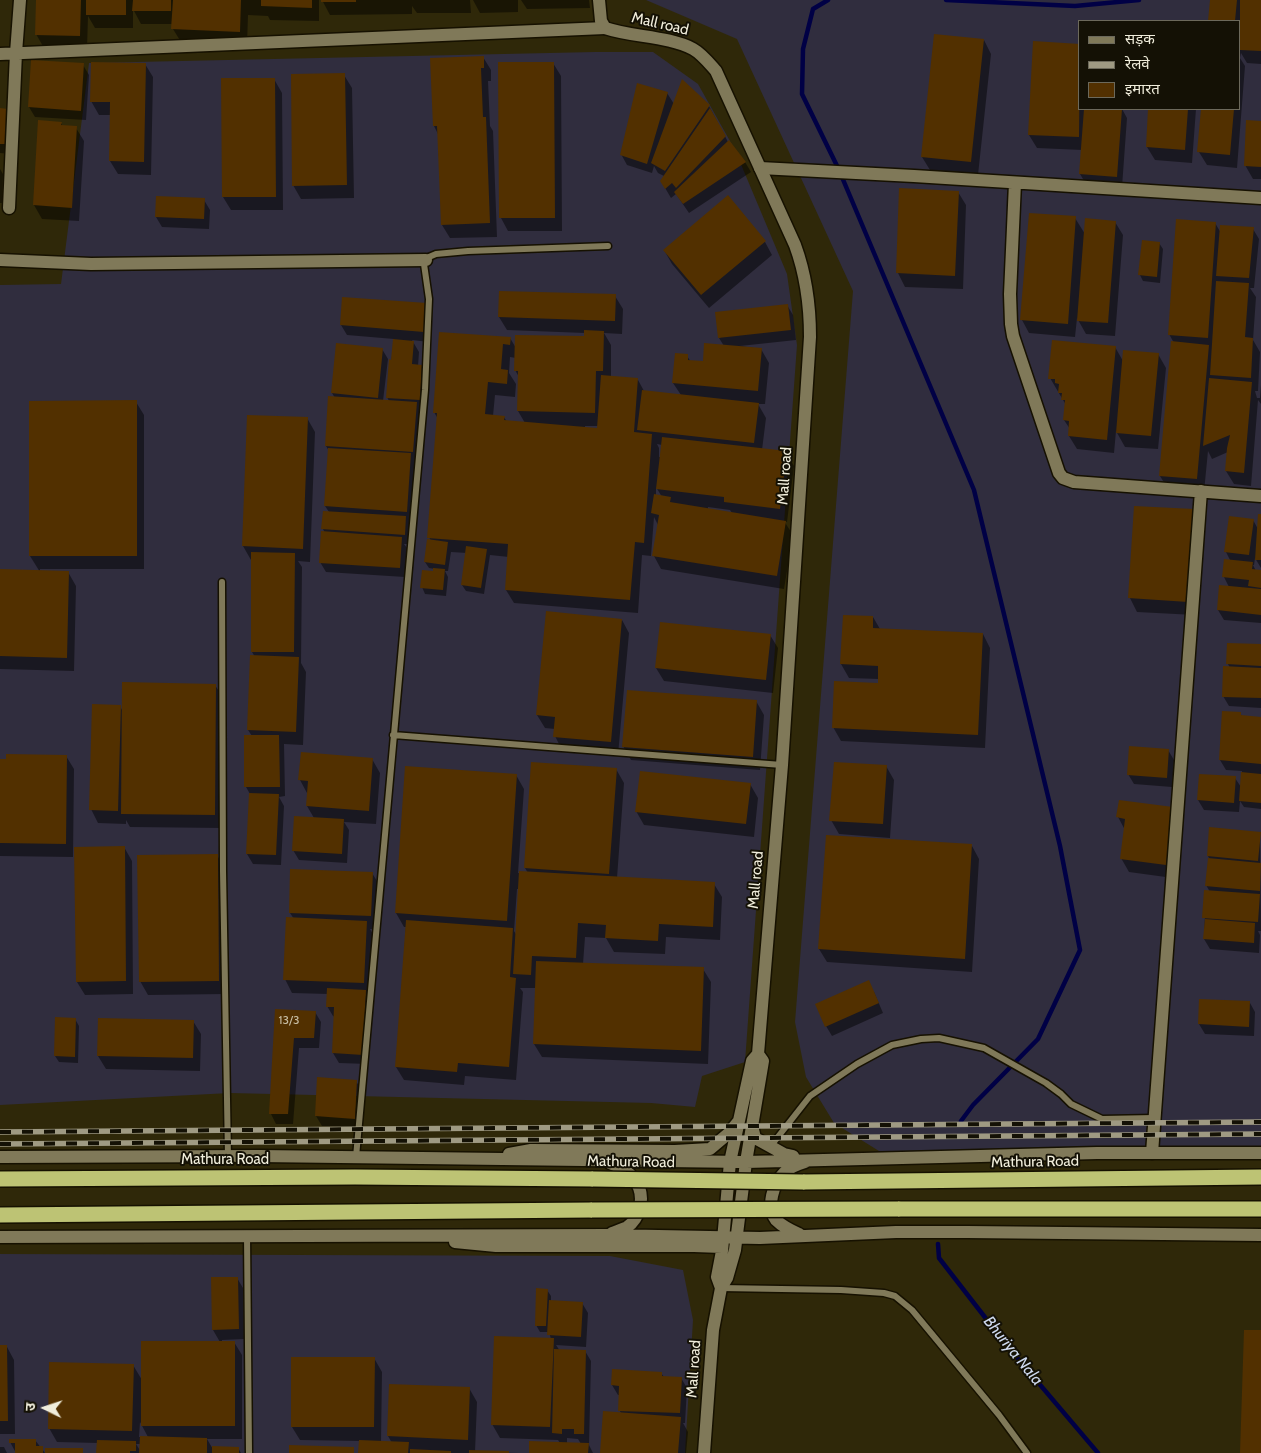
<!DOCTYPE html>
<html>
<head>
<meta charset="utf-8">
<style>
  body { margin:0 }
  #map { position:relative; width:1261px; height:1453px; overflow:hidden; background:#2f2809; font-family:Cabin,"Noto Sans Devanagari",sans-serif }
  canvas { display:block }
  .legend { position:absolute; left:1078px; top:20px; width:162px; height:90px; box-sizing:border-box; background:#141105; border:1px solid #6c695b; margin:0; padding:6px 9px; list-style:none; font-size:15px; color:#f0eddb }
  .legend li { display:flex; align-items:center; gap:10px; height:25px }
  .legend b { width:25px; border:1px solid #6c695b }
  .north { position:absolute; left:20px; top:1383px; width:50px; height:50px; -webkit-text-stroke:4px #141105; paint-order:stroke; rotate:274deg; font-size:14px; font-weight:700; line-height:20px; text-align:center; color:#f0eddb }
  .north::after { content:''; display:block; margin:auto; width:18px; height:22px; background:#f0eddb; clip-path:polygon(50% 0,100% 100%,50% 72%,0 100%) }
</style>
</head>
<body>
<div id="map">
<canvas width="1261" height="1453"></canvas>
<ul class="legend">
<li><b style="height:6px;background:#807959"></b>सड़क</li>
<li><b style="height:6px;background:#9f9a83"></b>रेलवे</li>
<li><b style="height:14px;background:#523000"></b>इमारत</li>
</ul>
<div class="north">उ</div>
</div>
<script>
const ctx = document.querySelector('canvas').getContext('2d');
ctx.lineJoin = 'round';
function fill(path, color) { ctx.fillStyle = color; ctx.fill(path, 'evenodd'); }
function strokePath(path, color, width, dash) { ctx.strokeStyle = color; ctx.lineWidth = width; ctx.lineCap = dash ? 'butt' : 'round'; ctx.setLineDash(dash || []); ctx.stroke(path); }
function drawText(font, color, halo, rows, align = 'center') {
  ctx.font = font + ' Cabin,sans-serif'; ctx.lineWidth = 4; ctx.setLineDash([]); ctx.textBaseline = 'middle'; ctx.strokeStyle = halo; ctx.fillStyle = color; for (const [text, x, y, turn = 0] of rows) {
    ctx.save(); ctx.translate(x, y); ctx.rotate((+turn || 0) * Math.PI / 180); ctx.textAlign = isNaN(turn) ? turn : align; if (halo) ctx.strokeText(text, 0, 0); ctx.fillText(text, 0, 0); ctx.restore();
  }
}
fill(new Path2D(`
  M646,0H1261V1156H887L834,1123L806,1077L795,1022L853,291L737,39ZM1080,21H1240V109H1080Z
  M595,52H653L698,84L735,150L787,274L797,345L745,1062L702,1076L695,1107L651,1103L230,1093L0,1105V285L61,284L89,63Z
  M0,1254L610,1256L683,1270L693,1320L685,1453H0Z`), '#302d3e');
fill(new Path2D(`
  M37,0H319V21L270,20L268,16L248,15L247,45L181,42L173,29V24H141L133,9V28H95L88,16L87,49L44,48L36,34Z
  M322,0H470L471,13H417L412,6V14L330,15Z
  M473,0H518V12L480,13Z
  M521,0H589L590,8L527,9Z
  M1211,0H1261V64L1247,63L1241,53L1240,58L1245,66L1237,168L1207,165L1199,152L1202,109H1240V21H1210Z
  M984,40L991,54L978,175L930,170L922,157Z
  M1080,45V109H1122L1127,118L1122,187L1086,184L1080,174L1082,150L1037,148L1029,135Z
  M483,57L491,70V81H488L490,126L493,131L497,237L450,238L442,225L438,134L434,126Z
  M553,63L561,76L562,231H508L501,218Z
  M145,64L153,77L151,175L118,174L110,161L111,115H99L91,101Z
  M83,65L89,75L86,120L35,117L29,107Z
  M344,75L352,88L354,198L301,199L293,185Z
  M274,79L282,93L283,210H231L223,197Z
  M667,93L674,104L709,106L728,142L745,162L751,172L689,213L676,194L671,198L661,181L664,176L658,173L654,166L652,173L627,165L621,154Z
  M1150,109H1196L1192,163L1155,160L1147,147Z
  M0,110L11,154L0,153Z
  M1261,122V179H1253L1245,165Z
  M61,123L63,127L76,128L84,141L79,221L42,219L34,205Z
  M0,169L3,174L2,203H0Z
  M901,190L958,192L966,205L963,289L905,287L898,273Z
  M204,200L210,210L209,229L162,227L156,217Z
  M1075,218L1085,234L1115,222L1123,235L1115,336L1086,334L1077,318L1075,337L1029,333L1022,320Z
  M1215,223L1221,233L1253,229L1259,239L1254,288H1250L1256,297L1253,340L1260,352L1258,391H1255L1257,398H1260L1261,385V404L1258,400L1251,486L1234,484L1226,471L1228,452L1212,459L1208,451L1204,492L1168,489L1160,476L1174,343L1169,334Z
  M765,242L772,255L709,308L672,264L664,250Z
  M1159,243L1163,249L1160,283L1143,281L1140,275Z
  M615,296L623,309L622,334L604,333L611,345V377L638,380L644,391L681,395L673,383L687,356L691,362L704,363L724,346L719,338L787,305L793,315L796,340L740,346L761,349L769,363L765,404H758L766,418L762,450L786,452L794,466L787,522L784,521L793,535L784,589L661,569L654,556L658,525L654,517L651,556L642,555L638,613L514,603L506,590L509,557L490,555L484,594L466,591L462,585L467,553L451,552L448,571H445L448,577L446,596L425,594L422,587L434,572L435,569L429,568L425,562L431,541L429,537L438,419L434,412L440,333L510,338L516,348L585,337V333L507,330L499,317ZM510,357L516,358L515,370L519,377L518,411L525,423L507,422L504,417L493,416L495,395L515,397L516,384L509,373ZM585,426H598V429L585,428ZM657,444L662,445L661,457H659V448ZM656,487L662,497L656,496ZM708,507L730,510L732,513L708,510Z
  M343,298L426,305L432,315L429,342L412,340L419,352L418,366H422L427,376L425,410L419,409L424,417L414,525H409L411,528L410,544H404L407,548L405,577L326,572L320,562L325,533L323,529L329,512L325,506L329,451L326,446L335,398L332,393L382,349L388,359L383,401H389L387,397L394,339L347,335L341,325Z
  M1115,347L1123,361L1158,354L1166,368L1158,449L1125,447L1116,431L1114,453L1077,449L1069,436L1070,429L1064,420L1066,405L1050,378Z
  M136,402L144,415V569H40V572H68L76,586L74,671L0,669V571L40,572L30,556Z
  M248,416L307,418L315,432L310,562L298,561L302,567L301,663L306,672L303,745L284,744L285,796L279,797L284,806L281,865L253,864L247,854L250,794L246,787L252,736L248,730L255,657L252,652L253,560H251L243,546Z
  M1135,507L1195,615L1137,612L1130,598Z
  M1261,515V568L1255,558L1254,565H1253L1256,571H1261V623L1224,620L1218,610L1229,587L1224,577L1230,560L1226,552L1230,518L1253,520L1258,529Z
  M844,616L873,617L880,629L983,634L990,648L985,748L841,741L833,727L879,684V679L849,678L841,664Z
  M622,620L629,633L618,755L562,750L555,736V729L545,728L537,715Z
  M770,635L778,648L773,693L664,681L656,668Z
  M1261,646V708L1229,706L1223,696L1230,668L1228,664Z
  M215,685L223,698L222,828L130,827L126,820V824L98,823L91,809L120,706L123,712Z
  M756,701L764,715L760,770L631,760L623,746Z
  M1240,713L1242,716L1261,718V809L1244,807L1240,801L1239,812L1204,810L1198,800L1235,778L1241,787L1242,771L1226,770L1220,760Z
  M1168,750L1174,760L1172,787L1134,784L1128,774Z
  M66,756L74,769L73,857L0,856V761Z
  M372,759L380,773L376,824L344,822L349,830L347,863L299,860L293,850L314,818L307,806V793L300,780Z
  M532,763L616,769L624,783L617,878L714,884L722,897L720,940L666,937L665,954L614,952L606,938L585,937L583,964L703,969L711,982L708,1064L542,1057L534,1044L536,988H520L523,992L516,1080L465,1076L464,1085L404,1080L396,1067L406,927H404L396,913L406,768L516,775L524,789L518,873H528L525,868ZM517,889H519L517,936L514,931Z
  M886,766L894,780L890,838L839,834L831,820Z
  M750,784L758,798L754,837L644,825L636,811Z
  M1118,817L1180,822L1173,878L1129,872L1121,858L1125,830Z
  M1260,834L1261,931H1258L1260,935L1259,953L1210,949L1204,939L1206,891L1210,892L1206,885L1210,860L1208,856Z
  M972,846L979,859L972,972L827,962L819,949Z
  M124,847L132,861L133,994L85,995L77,982Z
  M217,855L225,869L226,994L148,995L140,981Z
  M372,873L380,886L379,929H370L374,936L368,1064L339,1063L333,1053L335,1017L333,1016L327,1006L328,994L292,993L285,979L294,919L290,913Z
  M874,992L883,1013L832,1036L826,1026Z
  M1250,1003L1255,1012L1254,1036L1205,1034L1199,1024Z
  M277,1010L315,1012L321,1022L319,1048H299L293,1124H276L271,1114Z
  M75,1019L79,1026L78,1063L59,1062L55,1056Z
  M193,1021L201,1034L200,1071L106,1069L98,1056Z
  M356,1081L362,1091L360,1128L322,1126L316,1116Z
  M237,1278L243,1288L244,1339L222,1340V1342H234L242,1355V1439H207L214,1451L238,1448L241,1453H98V1443L57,1442L49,1428L133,1365L142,1380L220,1342L213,1330ZM140,1422L148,1437H139ZM136,1444H141V1452Z
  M547,1290L551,1296V1302L582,1303L588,1313L586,1347L556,1345L560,1351H585L591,1361L589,1445L593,1453H530L560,1443L558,1440L500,1438L492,1424L551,1339L549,1332H540L536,1325ZM567,1438L578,1439L581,1444H567Z
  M0,1347H7L14,1360L15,1434H0Z
  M374,1358L382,1372L381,1442L392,1443L388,1436L469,1388L477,1402L475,1452L519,1453H360V1441L300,1440L292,1427Z
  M661,1373L664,1377L681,1378L687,1388L685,1423H683L688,1432L686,1453H601L622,1414L619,1410L620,1395H618L612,1385Z
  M35,1440L45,1453H16L10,1442Z
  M0,1447H4L7,1453H0Z`), '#0007');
strokePath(new Path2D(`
  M828,0L813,9L803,49L802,94L839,170L974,490L1060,846L1080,950L1038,1039L973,1105L961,1121
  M946,0L1075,6L1139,0
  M938,1244L939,1258L1008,1347L1098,1453`), '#000045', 4.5);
fill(new Path2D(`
  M36,0H81L80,36L35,35Z
  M86,0H126V15H86Z
  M133,0H171V11H132Z
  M173,0H241L240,32L171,29Z
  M261,0H312V8L261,6Z
  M321,0H356V2H321Z
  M1210,0H1237L1235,21H1208Z
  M1240,0H1261V51L1240,50Z
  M934,34L984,39L971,162L921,157Z
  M1033,41L1080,44L1079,137L1028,135Z
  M484,56V68H481L483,117H486L490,223L441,225L437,126H433L430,58Z
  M31,60L84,63L81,111L28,107Z
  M91,62L146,63L144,162L109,161L110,102H90Z
  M498,62H554L555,218H499Z
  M345,73L347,185L292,186L291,74Z
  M221,78H275L276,197H222Z
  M682,79L710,105L665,171L651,163Z
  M637,83L668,92L647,164L620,155Z
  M0,108L8,109L6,144H0Z
  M710,108L726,136L676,188L672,183L665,189L660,181Z
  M1084,109H1122L1117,177L1079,174Z
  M1148,109H1188L1185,150L1146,147Z
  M1201,109H1234L1230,155L1197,152Z
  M38,120L62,122L61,125L77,126L72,208L33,205Z
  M1246,120L1261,121V167L1244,166Z
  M729,140L746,162L683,204L674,192Z
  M899,188L959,191L955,276L896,273Z
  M728,195L766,241L701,295L663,250Z
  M156,196L205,198L204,219L155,217Z
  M1029,213L1076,216L1068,324L1020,320Z
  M1085,218L1116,221L1108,323L1077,321Z
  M1176,219L1216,222L1208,338L1168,335Z
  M1220,225L1254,227L1249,278L1216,276Z
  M1142,240L1160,242L1157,277L1138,275Z
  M1216,281L1249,283L1245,337L1253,338L1251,378L1210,375Z
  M499,291L616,294L615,321L498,317Z
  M342,297L427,303L424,332L340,325Z
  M788,304L791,330L718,338L715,312Z
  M584,330L604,331L603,371H596L595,413L517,411L518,371H514L515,335L584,336Z
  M439,332L511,337L510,345L503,344L501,369L508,370L507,384L488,382L485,414L505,416L504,420L597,428L601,375L638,378L634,432L652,434L644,543L635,542L630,600L505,590L508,544L427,538L437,413H433Z
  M393,339L414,341L412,364L422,365L420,400L386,398L389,359L391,360Z
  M1052,340L1116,346L1107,440L1068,436L1069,421L1063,420L1065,400H1061L1062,393H1058L1059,384L1055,383V379H1048Z
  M1171,341L1209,345L1197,479L1159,476Z
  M336,343L383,348L378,398L331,393Z
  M704,343L762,348L758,391L672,383L675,353L688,354V360L703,361Z
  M1123,350L1159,353L1151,436L1116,433Z
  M1209,378L1252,382L1244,473L1225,471L1227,448L1230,435L1203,446Z
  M642,390L759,403L754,443L637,430Z
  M328,396L417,402L413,452L325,446Z
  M137,400V556H29V401Z
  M247,415L308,417L303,549L242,546Z
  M662,437L787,451L780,509L724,502V497L656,489Z
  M328,448L411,453L407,512L324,506Z
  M654,494L671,497L670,502L786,521L777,576L652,556L659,515L651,513Z
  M1134,506L1194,509L1188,602L1128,598Z
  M323,511L406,516L405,535L321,529Z
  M1258,514H1261V560H1255Z
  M1229,516L1254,519L1249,555L1224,552Z
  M321,531L402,537L400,568L319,563Z
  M427,539L448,542L445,565L424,562Z
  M466,546L487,549L481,588L461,585Z
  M251,552L295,553L294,652H251Z
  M1224,559L1253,562L1252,569L1261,570V588L1248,586L1249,580L1222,577Z
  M433,568L445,569L443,590L420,588L422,570L433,571Z
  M0,569L69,571L67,658L0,656Z
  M1219,585L1261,589V615L1217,610Z
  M546,611L622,619L611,742L553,737L555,717L536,715Z
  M843,615L873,616V628L983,633L978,735L832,728L834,681L878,683V666L840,664Z
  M660,622L771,634L766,680L655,668Z
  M1227,643L1261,644V666L1226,664Z
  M250,655L299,657L296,732L247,730Z
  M1223,666L1261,668V698L1222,697Z
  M122,682L216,684L215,815L121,814Z
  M627,690L757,700L753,757L622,747Z
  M92,704L121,705L118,811L89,810Z
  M1222,711L1241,712V715L1261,717V764L1219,760Z
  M244,735H279L280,787H244Z
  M1129,746L1169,749L1167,778L1127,775Z
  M301,752L373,758L369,811L306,806L308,781L298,780Z
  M6,754L67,755L66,844L0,843V759H6Z
  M531,762L617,768L609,874L524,868Z
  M834,762L887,765L883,824L829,821Z
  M405,766L517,774L507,921L395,913Z
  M640,771L751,783L746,824L635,812Z
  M1241,772L1261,774V803L1239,801Z
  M1199,774L1236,776L1234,803L1197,800Z
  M249,793L279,794L276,855L246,854Z
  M1119,800L1173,807L1166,865L1120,859L1125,819L1116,817Z
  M294,816L344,819L342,854L292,851Z
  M1209,827L1261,832L1258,861L1207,856Z
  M826,835L972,844L965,959L818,949Z
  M125,846L126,981L76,982L74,847Z
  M218,854L219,981L139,982L137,855Z
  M1208,858L1261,863L1260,891L1205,886Z
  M290,869L373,872L371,916L289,913Z
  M519,871L715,882L713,927L659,924L658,941L605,938L606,925L578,923L576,958L532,956L531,975L513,974Z
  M1204,890L1260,894L1258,922L1202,918Z
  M286,917L367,921L364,983L283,980Z
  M1205,919L1255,923L1254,943L1203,939Z
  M406,920L513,928L510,977L516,978L509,1067L458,1063L457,1072L395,1067Z
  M536,961L704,967L701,1051L533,1044Z
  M869,980L879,1003L825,1027L815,1004Z
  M327,988L366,990L363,1055L332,1053L334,1007H326Z
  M1199,999L1250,1001L1249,1027L1198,1024Z
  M275,1009L316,1011L314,1038H294L288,1114H269Z
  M55,1017L76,1018L75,1057L54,1056Z
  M98,1018L194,1020L193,1058L97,1056Z
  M317,1077L357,1080L355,1119L315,1116Z
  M211,1277H238L239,1329L212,1330Z
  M536,1288L548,1289L546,1326H535Z
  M549,1300L583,1302L581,1337L547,1335Z
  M1244,1330H1261V1453H1240Z
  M494,1336L554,1338L550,1427L491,1425Z
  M141,1341H235V1426H141Z
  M0,1345H7L8,1421H0Z
  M554,1349L586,1350L584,1434H574V1429H562V1434L552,1433Z
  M291,1357H375L374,1427H291Z
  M49,1362L134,1364L132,1431L48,1429Z
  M612,1369L662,1372V1376L682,1377L680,1413L618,1411L619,1386L611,1385Z
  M389,1384L470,1387L468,1440L387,1436Z
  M603,1411L681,1417L678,1453H600Z
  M140,1436L207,1438V1453H139Z
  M9,1439H36V1446H43V1453H15V1443H9Z
  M97,1440L136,1441V1451H130V1453H96Z
  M359,1440L409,1442L408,1453H358Z
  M529,1441L589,1443L588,1453H529Z
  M289,1445L354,1447V1453H289Z
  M212,1446L239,1447V1453H212Z
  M45,1448H83V1453H45Z
  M410,1449L451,1451V1453H410Z
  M469,1450L509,1451V1453H469Z`), '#523000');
const lane = new Path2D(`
  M222,582L223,871L228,1156
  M393,735L782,765
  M770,1147L810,1096L857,1064L892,1045L921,1039L939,1038L984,1048L1046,1083L1061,1094L1071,1104L1102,1119L1154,1118
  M356,1157L425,390L429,299L424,264L429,257L436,254L468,251L608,246
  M247,1235L249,1453
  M721,1288L841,1290L884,1293L895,1296L912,1310L999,1415L1027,1453`);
const street = new Path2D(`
  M0,54L605,28
  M760,168L914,176L1261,198
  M1015,183L1010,294L1011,324L1013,336L1059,473L1063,478L1074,482L1261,496
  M9,208L16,53L20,0
  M0,260L91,264L426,260
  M1152,1153L1201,491`);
const secondary = new Path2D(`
  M599,0L601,21L605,28C631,37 669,36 693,49C702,54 709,63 716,71L795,245C806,275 810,305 810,337L782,765L758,1054L752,1061L730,1162L722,1251L717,1277L721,1288
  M752,1126L755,1138L784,1154L793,1156
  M509,1154L531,1150L675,1151L710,1149L729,1133L738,1122
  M0,1157L259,1156L746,1162L1097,1153H1261
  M610,1163C630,1170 645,1185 640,1207C638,1215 635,1222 627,1227C623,1229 617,1231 612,1233
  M799,1234C790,1230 783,1227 776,1220C766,1206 773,1184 784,1173C790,1167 798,1164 805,1162
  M0,1237L607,1235L760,1238L896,1232H967L1261,1235
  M455,1242L496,1246H694L722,1247
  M704,1453L713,1330L721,1288L727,1278L735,1250L746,1162L763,1061L758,1054`);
const highway = new Path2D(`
  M0,1179L355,1177L593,1179
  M803,1182L1261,1177
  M898,1209H1261
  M0,1215L592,1210`);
strokePath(lane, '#161100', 9);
strokePath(street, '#161100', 15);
strokePath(secondary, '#161100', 15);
strokePath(highway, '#161100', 18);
strokePath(lane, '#807959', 6);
strokePath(street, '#807959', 12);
strokePath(secondary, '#807959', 12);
strokePath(highway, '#bdc374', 15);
const rail = new Path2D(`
  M0,1132L1261,1122
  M0,1144L1261,1134`);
strokePath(rail, '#9f9a83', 5.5);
strokePath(rail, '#141105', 4, [11]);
const highwayBridge = new Path2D(`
  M593,1179L803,1182
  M592,1210L898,1209`);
strokePath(highwayBridge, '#161100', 18, []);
strokePath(highwayBridge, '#bdc374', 15);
drawText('12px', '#c8bea4', null, [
  ["13/3",289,1020]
]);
drawText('15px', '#f0eddb', '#141105', [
  ["Mall road",660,24,13],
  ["Mall road",785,476,-86],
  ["Mall road",756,880,-85],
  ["Mathura Road",225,1160],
  ["Mathura Road",631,1162,1],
  ["Mathura Road",1035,1162,-1],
  ["Mall road",694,1369,-86]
]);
drawText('italic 16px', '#ced9ee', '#141105', [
  ["Bhuriya Nala",1013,1351,51]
]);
</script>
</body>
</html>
